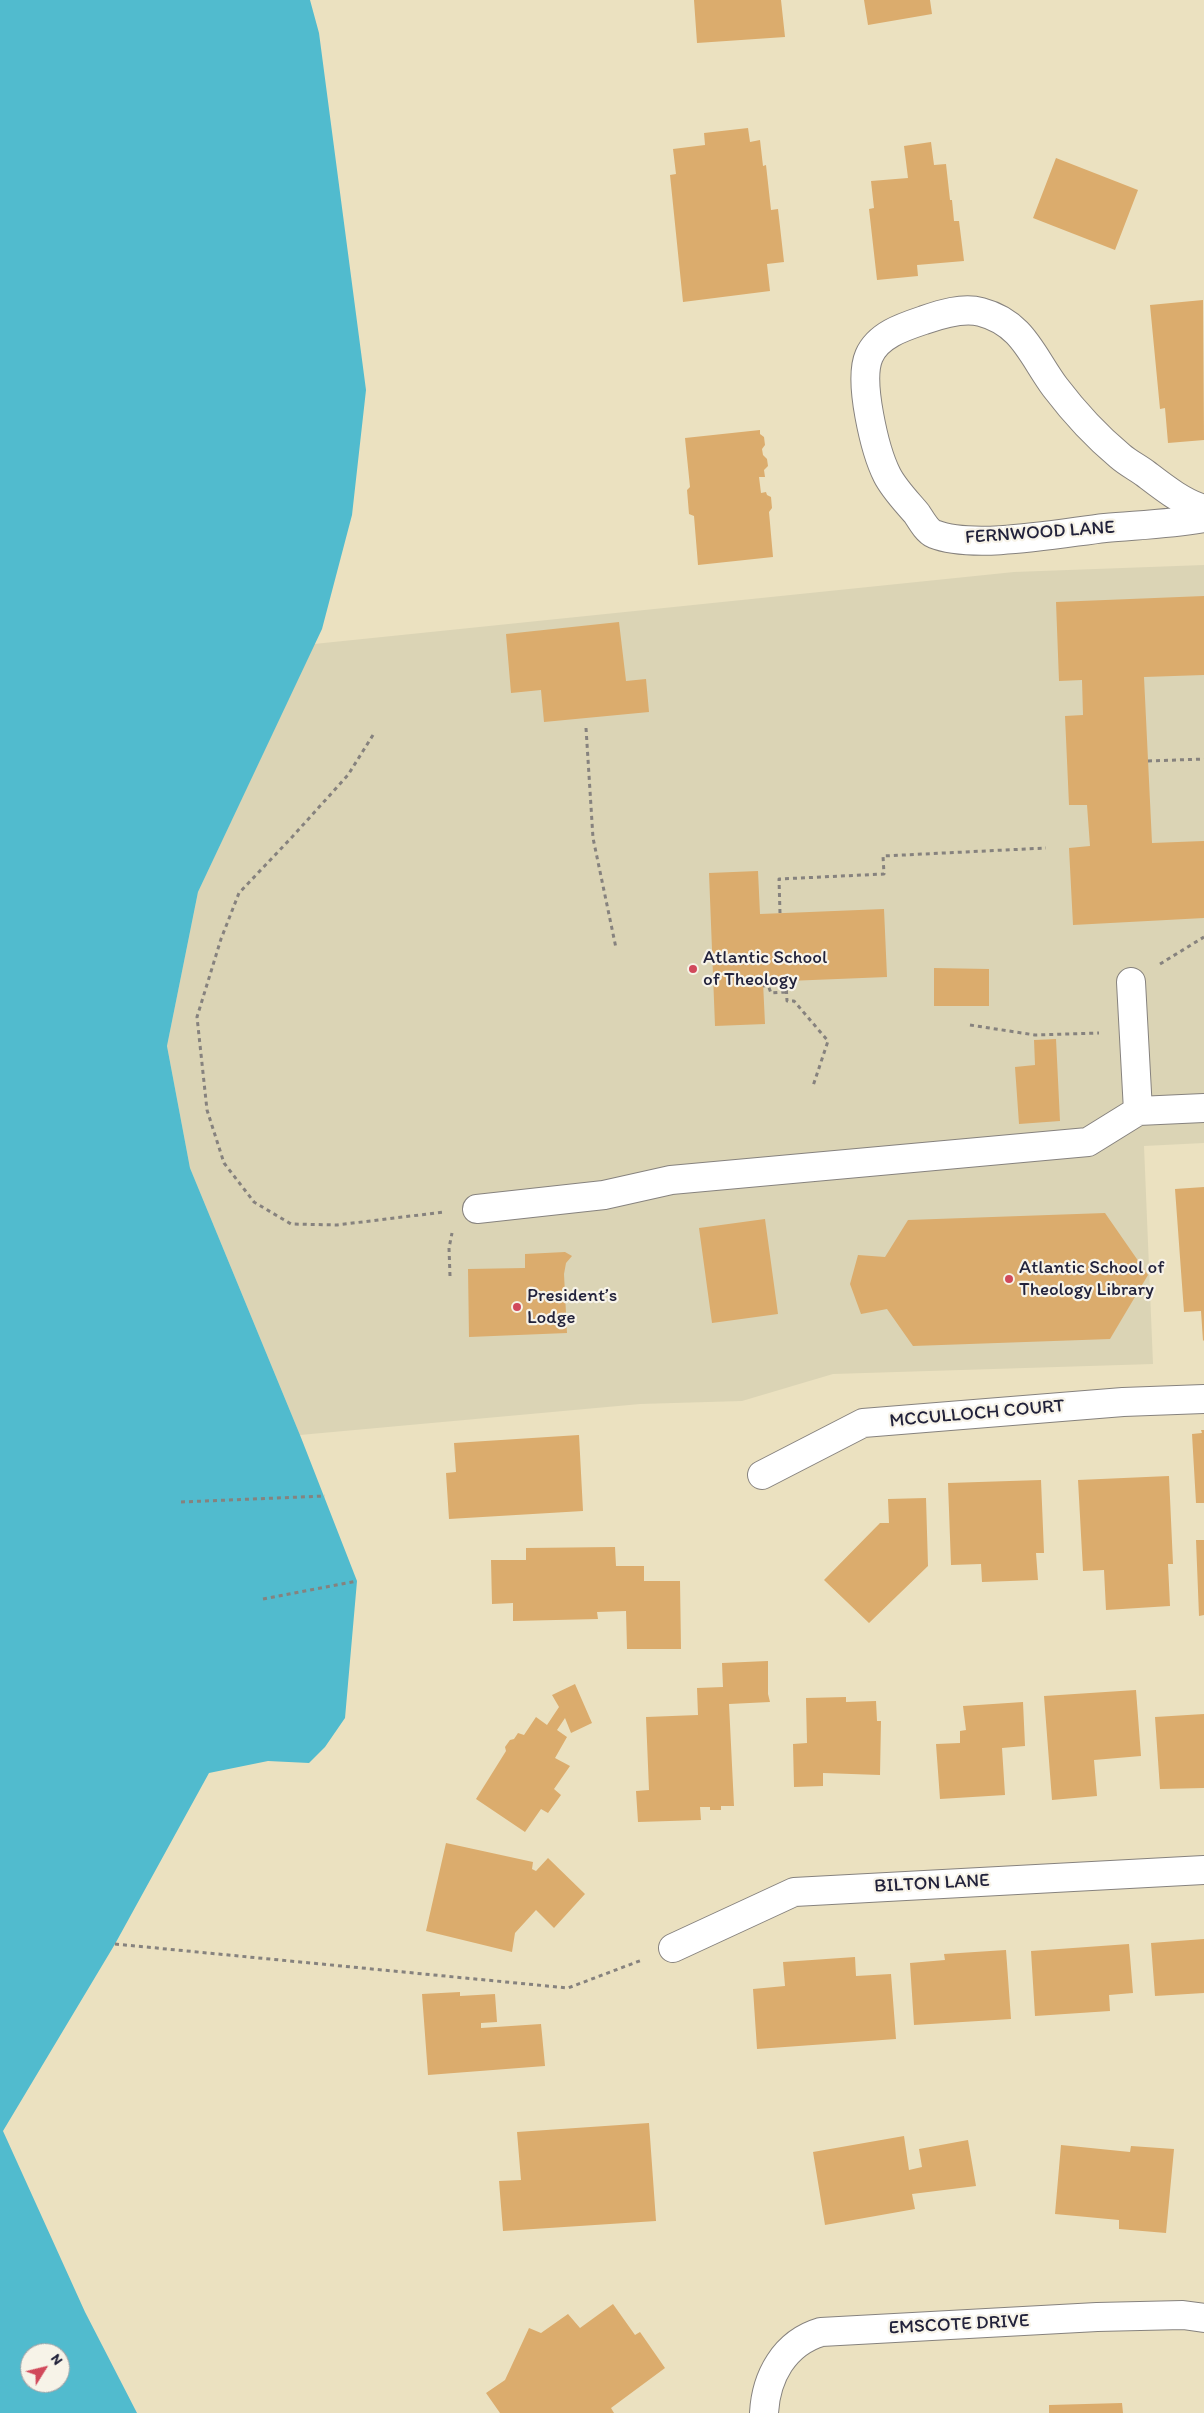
<!DOCTYPE html>
<html>
<head>
<meta charset="utf-8">
<style>
  body { margin:0 }
  #map { position:relative; width:1204px; height:2413px; overflow:hidden; background:#ebe1c0; font-family:Itim,sans-serif }
  canvas { display:block }
  .north { position:absolute; left:20px; top:2343px; width:50px; height:50px; box-sizing:border-box; background:#f7f3e8; border:1px solid #a29fa3; border-radius:50%; rotate:54deg; font-size:14px; font-weight:700; line-height:20px; text-align:center; color:#22223b }
  .north::after { content:''; display:block; margin:auto; width:18px; height:22px; background:#d1495b; clip-path:polygon(50% 0,100% 100%,50% 72%,0 100%) }
</style>
</head>
<body>
<div id="map">
<canvas width="1204" height="2413"></canvas>
<div class="north">N</div>
</div>
<script>
const ctx = document.querySelector('canvas').getContext('2d');
ctx.lineJoin = 'round';
function fill(path, color) { ctx.fillStyle = color; ctx.fill(path, 'evenodd'); }
function strokePath(path, color, width, dash) { ctx.strokeStyle = color; ctx.lineWidth = width; ctx.lineCap = dash ? 'butt' : 'round'; ctx.setLineDash(dash || []); ctx.stroke(path); }
function drawText(font, color, halo, rows, align = 'center') {
  ctx.font = font + ' Itim,sans-serif'; ctx.lineWidth = 4.5; ctx.setLineDash([]); ctx.textBaseline = 'middle'; ctx.strokeStyle = halo; ctx.fillStyle = color; for (const [text, x, y, turn = 0] of rows) {
    ctx.save(); ctx.translate(x, y); ctx.rotate((+turn || 0) * Math.PI / 180); ctx.textAlign = isNaN(turn) ? turn : align; if (halo) ctx.strokeText(text, 0, 0); ctx.fillText(text, 0, 0); ctx.restore();
  }
}
fill(new Path2D(`
  M1204,565V1143L1144,1146L1153,1364L833,1374L742,1401L640,1404L300,1435L190,1168L167,1046L198,892L314,644L1014,572Z`), '#dbd4b5');
fill(new Path2D(`
  M0,0H310L319,33L366,390L352,515L322,629L198,892L167,1046L190,1168L300,1435L357,1581L345,1718L325,1747L309,1763L268,1761L209,1773L115,1944L3,2131L85,2312L137,2413H0ZM30,2353H60V2383H30Z`), '#51bbce');
fill(new Path2D(`
  M694,0H781L785,37L697,43Z
  M864,0H930L932,14L868,25Z
  M748,128L750,142L760,140L763,166L766,165L771,210L778,209L784,262L767,264L770,291L683,302L670,175L676,174L673,149L705,145L704,133Z
  M931,142L934,165L946,164L950,200H952L954,221H959L964,261L917,265L918,276L877,280L869,209L874,208L871,181L908,178L904,146Z
  M1056,158L1138,190L1115,250L1033,218Z
  M1203,300L1204,440L1168,443L1165,408L1160,409L1150,305Z
  M760,430V434L764,437L765,445L762,449L763,455L767,459L768,466L764,470L765,477H759L761,493L766,492L767,495L771,497L772,508L769,512L773,557L698,565L694,516L689,514L687,490L690,487L685,438Z
  M1204,596V675L1144,677L1152,843L1204,841V918L1073,925L1069,848L1090,846L1087,805H1069L1065,716L1083,715L1082,680L1059,681L1056,602Z
  M619,622L626,681L646,679L649,712L544,722L541,690L511,693L506,634Z
  M758,871L760,914L884,909L887,977L763,982L765,1024L715,1026L709,873Z
  M934,968L989,969V1006H934Z
  M1056,1039L1060,1121L1019,1124L1015,1067L1035,1065L1034,1040Z
  M1204,1187V1340L1203,1341L1201,1311L1184,1312L1175,1189Z
  M1105,1213L1148,1275L1110,1339L913,1346L887,1309L861,1314L850,1284L858,1255L885,1257L908,1220Z
  M765,1219L778,1314L712,1323L699,1228Z
  M565,1252L572,1256L566,1263L564,1274L567,1333L469,1337L468,1269L525,1268V1254Z
  M1201,1430H1204V1503H1196L1192,1434L1202,1433Z
  M579,1435L583,1511L449,1519L446,1473L456,1472L454,1443Z
  M1169,1476L1173,1564H1168L1170,1606L1106,1610L1104,1570L1083,1571L1078,1480Z
  M1041,1480L1044,1553H1036L1038,1580L982,1582L981,1564L951,1565L948,1483Z
  M926,1498L928,1566L869,1623L824,1580L880,1523H889L888,1499Z
  M1196,1540H1204V1615L1199,1616Z
  M615,1547L616,1566H644V1581H680L681,1649H627L626,1611L597,1612L598,1619L513,1621V1603L492,1604L491,1560H526V1548Z
  M768,1661V1694L770,1702L729,1704L734,1806H721V1810H710V1807H700L701,1820L638,1822L636,1791L649,1790L646,1717L698,1715L697,1688L723,1687L722,1663Z
  M575,1684L592,1723L571,1733L565,1718L557,1730L567,1737L555,1758L570,1766L554,1789L561,1795L548,1813L541,1809L525,1832L476,1799L506,1751L505,1747L510,1740L514,1739L518,1733L524,1735L536,1717L547,1725L559,1707L552,1695Z
  M1136,1690L1141,1756L1094,1760L1097,1796L1052,1800L1044,1696Z
  M846,1697V1702L876,1701L877,1721H881L880,1775L823,1773V1786L794,1787L793,1744L807,1743L806,1698Z
  M1023,1702L1025,1746L1002,1748L1005,1795L940,1799L936,1744L960,1743V1731L966,1730L963,1706Z
  M1204,1714V1788L1160,1789L1155,1717Z
  M446,1843L533,1862L532,1869L536,1871L548,1858L585,1894L554,1928L536,1910L515,1933L512,1952L426,1931Z
  M1204,1939V1993L1155,1996L1151,1943Z
  M1129,1944L1133,1993L1109,1995L1110,2011L1035,2016L1031,1951Z
  M1006,1950L1011,2019L914,2025L910,1963L945,1960L944,1954Z
  M855,1957L856,1976L891,1974L896,2039L757,2049L753,1989L785,1986L783,1962Z
  M460,1992V1996L495,1994L497,2022L481,2023V2028L541,2024L545,2066L428,2075L422,1994Z
  M649,2123L656,2221L503,2231L499,2181L521,2180L517,2132Z
  M904,2136L909,2170L922,2167L919,2149L968,2140L976,2186L912,2194L915,2209L825,2225L813,2152Z
  M1061,2145L1130,2152L1131,2146L1174,2149L1166,2233L1119,2229V2220L1055,2214Z
  M613,2304L635,2335L640,2332L665,2368L611,2408L614,2413H500L486,2393L505,2380L529,2328L541,2333L568,2314L580,2328Z
  M1122,2403L1123,2413H1049V2405Z`), '#dbac6d');
const minor = new Path2D(`
  M1204,509C1183,503 1163,487 1146,474C1138,468 1128,463 1120,456C1096,436 1074,412 1055,387C1032,356 1023,323 981,312C963,307 941,314 924,320C903,327 878,335 869,356C858,381 875,451 887,475C894,489 907,502 917,514C921,520 927,531 934,534C974,550 1061,533 1105,528C1138,525 1172,524 1204,518
  M1131,982L1138,1111L1204,1108
  M477,1209L604,1195L671,1180L1088,1142L1138,1111
  M762,1475L863,1423L1123,1402L1204,1399
  M673,1948L794,1892L1204,1870
  M764,2413C766,2377 784,2343 821,2332L1097,2317L1183,2315L1204,2318`);
strokePath(minor, '#86827e', 30);
strokePath(new Path2D(`
  M586,728L593,838L616,948
  M373,735L348,775L293,836L239,893L221,939L197,1017L207,1110L224,1163L254,1202L291,1224L337,1225L444,1212
  M1148,761L1204,759
  M780,913L779,879L884,874L883,856L1046,848
  M1160,964L1204,937
  M786,982L787,1001H794L828,1041L813,1086
  M763,986L768,985L771,993L787,992
  M970,1025L1035,1035L1099,1033
  M450,1276L449,1248L452,1233
  M181,1502L325,1496
  M263,1599L357,1581
  M115,1944L568,1988L642,1960`), '#86827e', 3, [4, 4]);
strokePath(minor, '#fff', 28);
for (const [x, y, r, color] of [
  [693,969,5,"#d1495b"],
  [1009,1279,5,"#d1495b"],
  [517,1307,5,"#d1495b"]
]) { const dot = new Path2D(); dot.arc(x, y, r, 0, 2 * Math.PI); ctx.fillStyle = color; ctx.fill(dot); strokePath(dot, '#f7f3e8', 2); }
drawText('19px', '#22223b', '#f7f3e8', [
  ["FERNWOOD LANE",1040,533,-4],
  ["MCCULLOCH COURT",977,1414,-5],
  ["BILTON LANE",932,1884,-3],
  ["EMSCOTE DRIVE",959,2325,-3]
]);
drawText('19px', '#22223b', '#f7f3e8', [
  ["Atlantic School",703,958],
  ["of Theology",703,980],
  ["Atlantic School of",1019,1268],
  ["Theology Library",1019,1290],
  ["President’s",527,1296],
  ["Lodge",527,1318]
], 'left');
</script>
</body>
</html>
